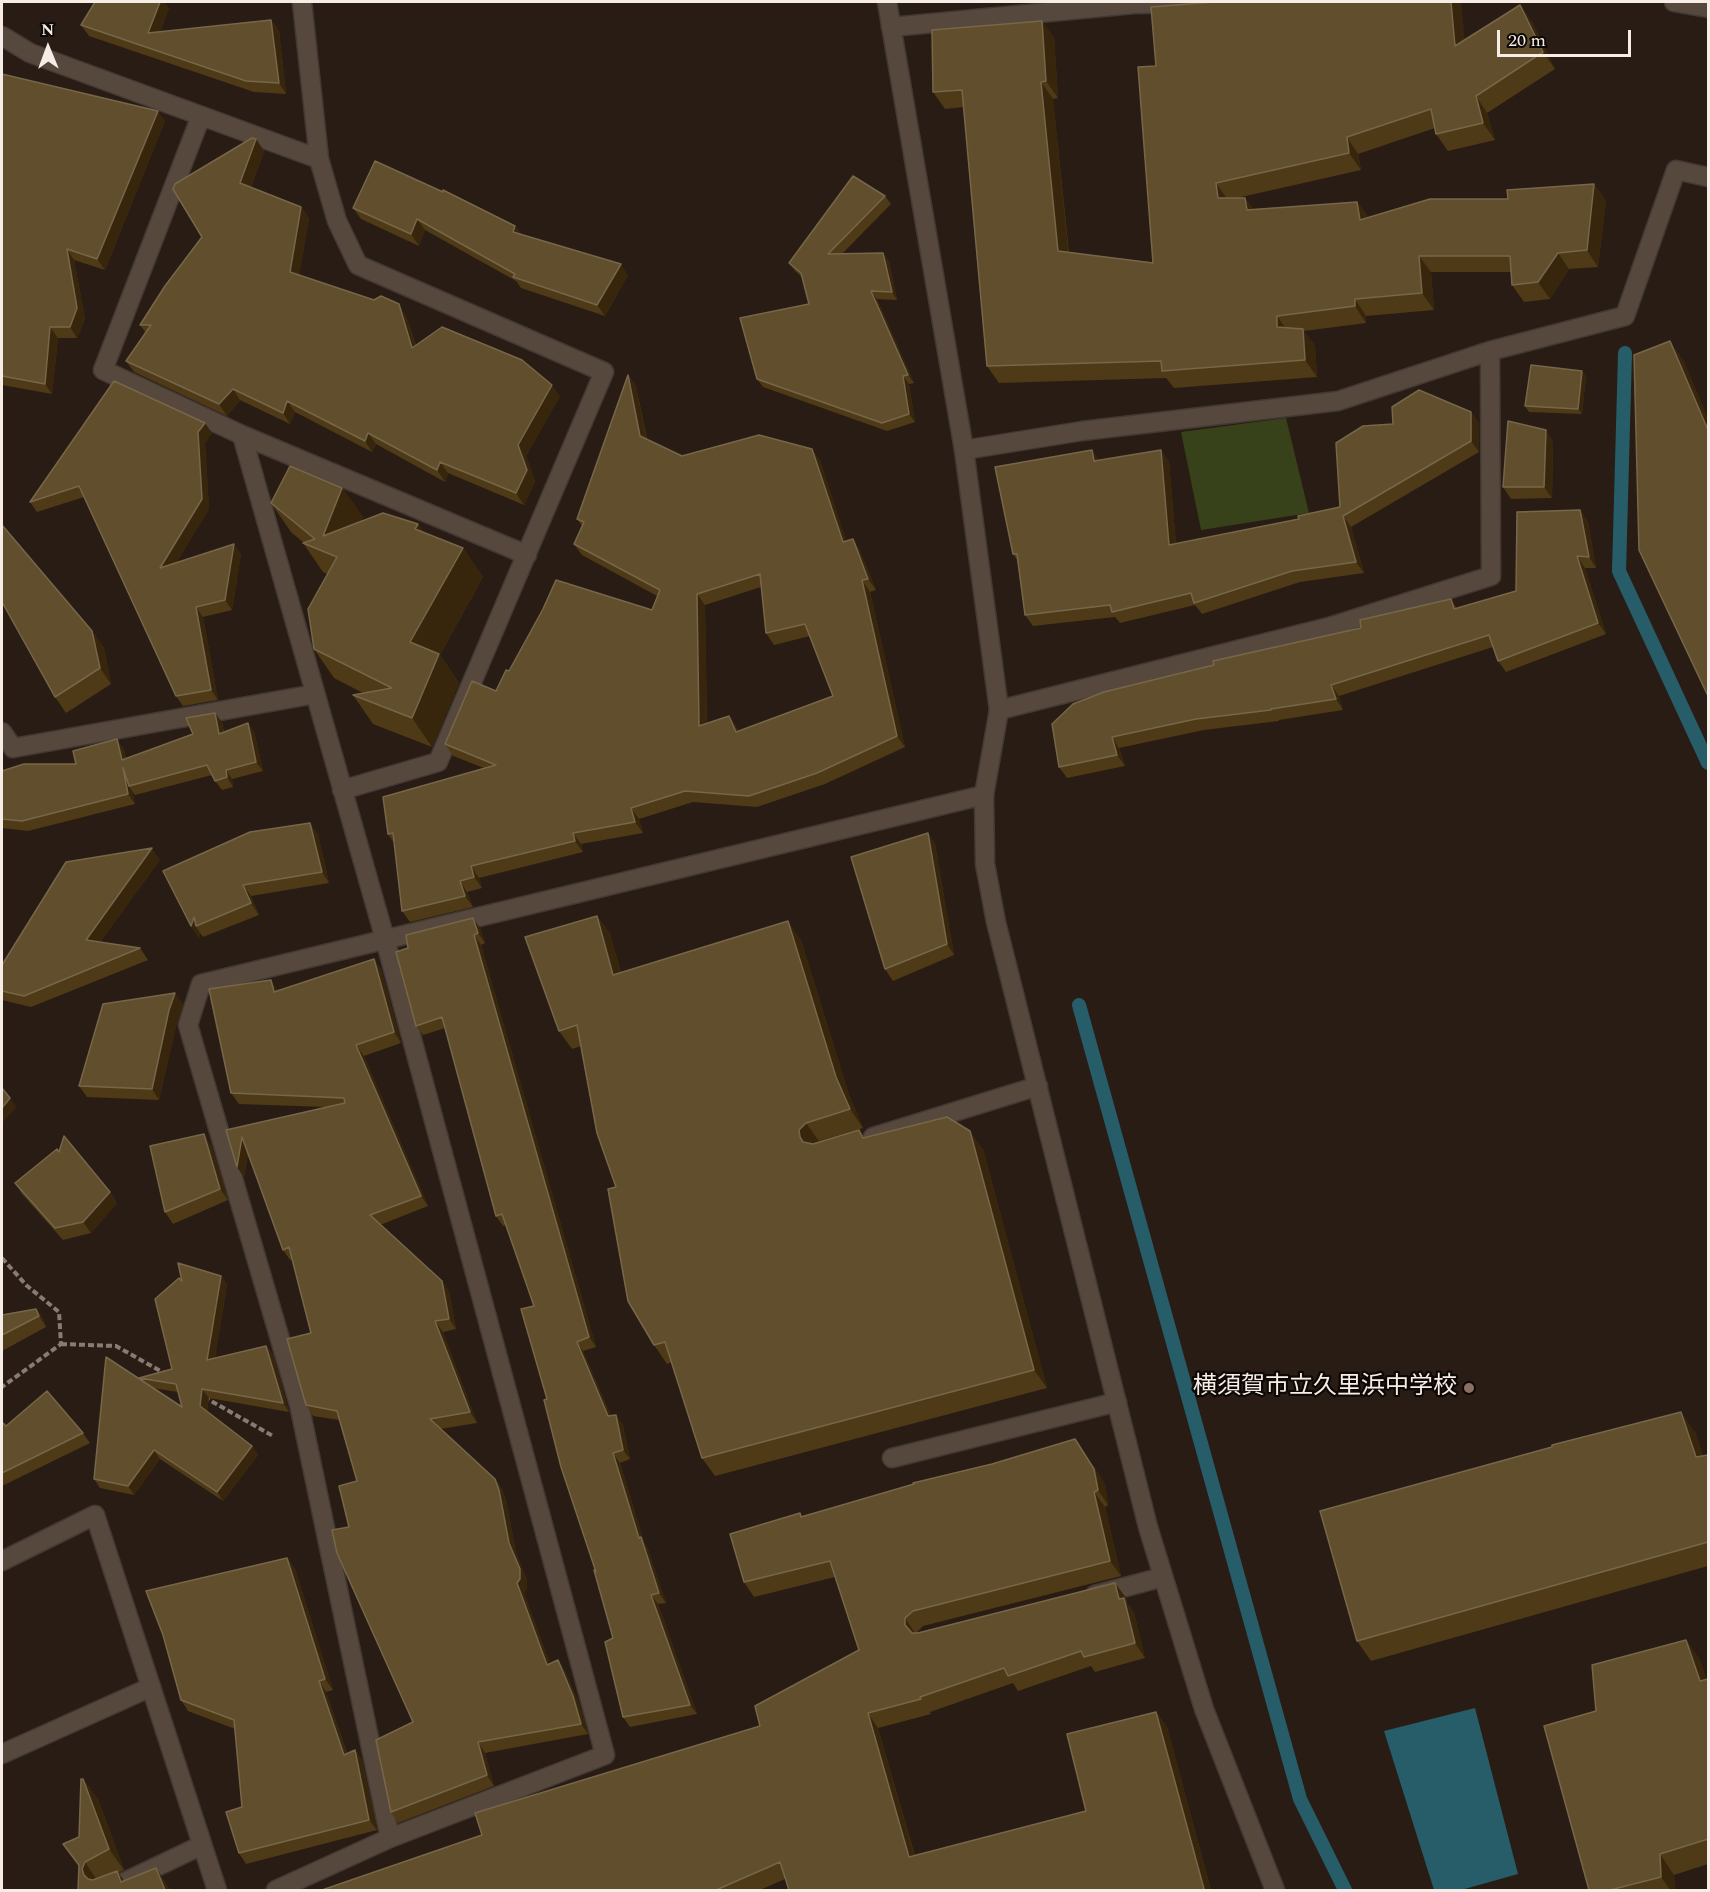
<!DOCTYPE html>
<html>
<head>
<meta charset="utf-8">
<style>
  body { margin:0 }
  #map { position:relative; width:1710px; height:1892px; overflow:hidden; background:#291c14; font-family:Spectral,serif }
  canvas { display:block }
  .frame { position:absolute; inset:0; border:3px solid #f6ede7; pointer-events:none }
  .north { position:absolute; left:18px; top:18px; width:60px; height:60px; -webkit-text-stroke:4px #0d0805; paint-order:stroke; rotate:359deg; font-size:16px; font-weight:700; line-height:24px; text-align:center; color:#f6ede7 }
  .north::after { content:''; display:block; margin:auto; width:21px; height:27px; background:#f6ede7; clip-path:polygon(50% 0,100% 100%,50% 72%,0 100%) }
  .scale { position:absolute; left:1497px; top:30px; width:134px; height:27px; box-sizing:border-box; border:3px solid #f6ede7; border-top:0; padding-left:8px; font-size:18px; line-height:21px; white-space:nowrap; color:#f6ede7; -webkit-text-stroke:4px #0d0805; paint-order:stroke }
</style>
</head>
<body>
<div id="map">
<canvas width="1710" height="1892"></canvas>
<div class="frame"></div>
<div class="north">N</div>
<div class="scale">20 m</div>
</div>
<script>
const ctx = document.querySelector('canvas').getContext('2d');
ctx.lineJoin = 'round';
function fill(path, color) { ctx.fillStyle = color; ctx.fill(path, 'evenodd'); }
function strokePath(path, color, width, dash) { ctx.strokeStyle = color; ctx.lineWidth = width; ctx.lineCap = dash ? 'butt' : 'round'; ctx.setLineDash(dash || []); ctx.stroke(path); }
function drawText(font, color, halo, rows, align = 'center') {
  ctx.font = font + ' Spectral,"Noto Sans JP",serif'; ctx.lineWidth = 4.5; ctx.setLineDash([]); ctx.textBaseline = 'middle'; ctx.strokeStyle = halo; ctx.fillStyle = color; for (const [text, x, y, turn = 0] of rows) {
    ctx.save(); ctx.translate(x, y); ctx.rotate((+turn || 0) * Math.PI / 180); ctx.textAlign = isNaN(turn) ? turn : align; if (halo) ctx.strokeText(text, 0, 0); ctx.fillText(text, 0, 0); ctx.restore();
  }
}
fill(new Path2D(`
  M1286,418L1309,513L1201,530L1181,432Z`), '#37421b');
fill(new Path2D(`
  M1475,1708L1518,1874L1461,1890H1434L1384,1731Z`), '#275d68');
strokePath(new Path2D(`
  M1625,353L1619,571L1708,763
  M1079,1005L1300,1799L1345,1890`), '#275d68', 14);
const lane = new Path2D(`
  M873,1137L1038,1086
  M2,1754L151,1687
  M108,1890L202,1845`);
const street = new Path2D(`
  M302,2L319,159L337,221L358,265L604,372L438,762L342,790
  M1674,2L1708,8
  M891,27L1134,4L1238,2
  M2,36L30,53L319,159
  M201,116L103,370L242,435L385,939L605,1755L390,1838L276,1890
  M242,435L527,555
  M964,450L1082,431L1338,401L1490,351L1625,316L1676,170L1708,177
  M999,710L1329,627L1491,576L1490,351
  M2,732L13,748L315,694
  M892,1458L1117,1402
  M2,1561L95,1515L217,1890
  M1095,1595L1163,1577
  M390,1838L299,1404L188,1025L201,984L984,795`);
const secondary = new Path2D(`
  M887,2L964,450L999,710L984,795L985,864L996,922L1148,1527L1204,1709L1275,1890`);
strokePath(lane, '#433934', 21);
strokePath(street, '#433934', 21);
strokePath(secondary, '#433934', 21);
strokePath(new Path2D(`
  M2,1258L26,1285L59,1312L61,1344L2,1387
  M61,1344L116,1346L164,1373
  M204,1397L273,1436`), '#877b74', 4, [6, 3]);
strokePath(lane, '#57483e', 18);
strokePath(street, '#57483e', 18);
strokePath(secondary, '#57483e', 18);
fill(new Path2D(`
  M1520,5L1532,22L1555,69L1487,113L1495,140L1448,151L1436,134L1435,128L1358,154L1361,170L1237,198H1245L1253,209L1357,202L1369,218L1508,199L1594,184L1606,201L1598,267L1569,269L1550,299L1524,302L1512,285L1511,272H1431L1434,310L1366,316V323L1304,331L1315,346L1317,377L1174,388L1166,378L999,383L987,366L964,107L945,109L933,92L1054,37L1058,98L1053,99L1069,252L1153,263L1156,66L1465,40Z
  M169,8L160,32L271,20L279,31L286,94L254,92L89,36L81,25Z
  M2,74L165,121L105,270L74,260L85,319L77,338H58L52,394L2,385Z
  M256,139L264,151L251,187L301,207L309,218L299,275L406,316L416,345L560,396L526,456L535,481L524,505L448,473L445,482L376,444L372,452L295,412L290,424L240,400L227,416L134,372L126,361L146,333L140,325L202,237Z
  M885,196L891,204L842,254L889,261L897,300L877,299L914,383L909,384L915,422L887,431L763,387L757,379L809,304L802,277L795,271L789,263Z
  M353,208L515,226L521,234L628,275L605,316L521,288L516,281L425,230L419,246L361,219Z
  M628,375L636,386L647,439L682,456L820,460L846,541L853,539L860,551L876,590L870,592L905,747L825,784L757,807L693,802L639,819L643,833L581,844L583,852L479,878L482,888L467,892L473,907L410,922L402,911L394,843L388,834L484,768L453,756L445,744L496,691L509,671L652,610L657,596L582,555L574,544L582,526L577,519ZM761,587L766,633L774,645L810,636L833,696L739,731L729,716L707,724L705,605Z
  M1586,376L1582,414L1529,412L1525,406Z
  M1471,412L1479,423V452L1351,527L1364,573L1300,582L1202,614L1195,605L1120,623L1115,617L1033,626L1025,615L1017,560L1013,554L1099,460L1161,450L1169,462L1176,544L1299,519L1340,507L1393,424Z
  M212,433L205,443L209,509L176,563L241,554L232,610L203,617L218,700L183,706L176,696L84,497L37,512L30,502Z
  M1553,441L1552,498L1511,499L1503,487Z
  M342,488L363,517L361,522L418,524L424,533L463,548L483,577L440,655L459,683L432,747L373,724L353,695L363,693L334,678L314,649L327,574L323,572L303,543H304L291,532L271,503Z
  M1580,510L1588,522L1596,568H1585L1606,634L1506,672L1498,661L1493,647L1339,696L1343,710L1279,720V721L1204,730L1119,748L1125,766L1067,778L1059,767L1052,724L1451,599L1457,609L1516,591Z
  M92,631L104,648L111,684L66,713L55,697Z
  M222,722L224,732H254L263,771L232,779L233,787L222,790L215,781L212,775L135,795L132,791L135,804L28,831L2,828V771L76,764L124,749L126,759L193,734Z
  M250,832L318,834L329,883L251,896L259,915L203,937L200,933L199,938L191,926Z
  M928,833L935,844L954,955L893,981L885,969Z
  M160,860L100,942L140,948L148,960L31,1007L2,1000V965Z
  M597,916L610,934L621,973L801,940L849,1095L863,1128L819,1141L818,1143L859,1130L864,1137L983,1149L1047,1388L715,1476L702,1458L672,1362L667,1364L654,1345L616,1187L581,1046L572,1049L559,1031Z
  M480,928L485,943L481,945L596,1347L583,1351L611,1416L623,1425L630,1459L620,1463L644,1542L647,1547L666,1603L658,1604L697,1714L630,1727L623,1717L613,1638L596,1572L547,1399L534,1306L506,1225L503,1226L496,1216L445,1028L423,1035L416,1026L408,948Z
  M381,969L401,1043L364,1056L428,1206L380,1225L449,1291L456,1329L443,1332L477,1423L440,1429L495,1479L502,1489L506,1500L516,1553L527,1580V1589L524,1593L550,1664L558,1660L565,1671L580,1706L588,1734L485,1753L494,1786L398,1823L391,1812L413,1722L349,1527L357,1481L339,1420L313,1416L306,1405L311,1333L292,1259L290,1260L283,1250L248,1154L244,1177L237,1167L226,1130L326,1107L239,1104L231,1093L278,990Z
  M183,1004L177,1022L159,1100L87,1097L79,1086Z
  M211,1145L228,1200L173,1224L165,1212Z
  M15,1183L110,1192L117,1203L91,1233L63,1240L22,1194Z
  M221,1276L227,1285L215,1358L266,1346L273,1355L289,1412L209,1398L207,1411L252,1446L258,1455L223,1501L160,1459L134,1495L100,1488L94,1479L140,1380L139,1378L172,1369L182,1281ZM152,1388L178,1392L182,1407Z
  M36,1309L44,1320L46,1327L2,1351V1315Z
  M2,1422L6,1426L83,1433L90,1443L2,1486Z
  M1695,1432L1703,1456L1708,1455V1566L1371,1661L1357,1641Z
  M1085,1454L1105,1484L1108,1505L1105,1507L1121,1576L923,1626L916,1633L1115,1583L1126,1598L1127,1602L1134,1613L1145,1658L1095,1672L1091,1666L1018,1691L1013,1683L930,1712L931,1714L878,1728L915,1856L1086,1811L1156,1712L1167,1727L1211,1890H789L785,1879L760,1890H322L482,1835L760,1726L859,1650L835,1577L754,1597L744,1582L800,1513L802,1516Z
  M287,1558L295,1569L333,1690L326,1692L347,1753L355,1750L362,1760L377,1830L246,1864L239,1853L242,1807L235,1729L188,1711L181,1700Z
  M1686,1640L1700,1660L1706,1679H1708V1864L1674,1875L1675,1890H1589L1596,1711Z
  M83,1779L98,1799L124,1870L118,1873L124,1881L170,1889L171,1890H78L79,1867L63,1844L79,1837Z`), '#4e3a16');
fill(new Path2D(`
  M160,2H164L169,8L156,44L148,33Z
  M1451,2H1461L1467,62L1455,46Z
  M1520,5L1532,22L1555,69L1543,52Z
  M271,20L279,31L286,94L279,83Z
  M1042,21L1054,37L1058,98L1046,81Z
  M1041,82L1053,99L1070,268L1058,251Z
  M1476,96L1487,113L1495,140L1483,123Z
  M158,111L165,121L105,270L97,259Z
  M1347,137L1358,154L1361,170L1349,153Z
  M256,139L264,151L248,194L240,183Z
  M1216,183L1228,200L1218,198Z
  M1594,184L1606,201L1598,267L1587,250Z
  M1245,198L1257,215L1247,210Z
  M1357,202L1369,218L1360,220Z
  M301,207L309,218L298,283L290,272Z
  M417,219L425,230L419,246L411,234Z
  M515,226L523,237L513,232Z
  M67,249L74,260L85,319L77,338L70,327Z
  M883,253L889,261L897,300L892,292Z
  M1558,253L1569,269L1550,299L1538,282Z
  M1419,256L1431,272L1434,310L1422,293Z
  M621,264L628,275L605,316L597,305Z
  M871,291L877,299L914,383L908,375Z
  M1355,299L1366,316V323L1355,306Z
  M399,304L406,316L420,359L412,348Z
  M1277,316L1289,333L1277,327Z
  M50,327L58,338L52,394L45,384Z
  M1303,329L1315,346L1317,377L1305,360Z
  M1670,341L1684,361L1708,418V430Z
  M1582,371L1586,376L1582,414L1578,409Z
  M628,375L636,386L648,448L640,436Z
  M903,376L909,384L915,422L909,414Z
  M552,385L560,396L526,456L535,481L524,505L516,493L518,445Z
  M233,389L240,400L227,416L219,404Z
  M287,401L295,412L290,424L283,413Z
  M1471,412L1479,423V452L1471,441Z
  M205,423L212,433L205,443L209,509L167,578L160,568L198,432Z
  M1546,430L1553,441L1552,498L1544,487Z
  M368,433L376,444L372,452L365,441Z
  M812,449L820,460L850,553L843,542Z
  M1092,450L1100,461H1094Z
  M1161,450L1169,462L1177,557L1169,545Z
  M440,462L448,473L445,482L437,470Z
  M342,488L363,517L343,565L323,536Z
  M1580,510L1588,522L1596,568L1589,557Z
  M1343,516L1351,527L1364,573L1356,562Z
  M418,524L438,553L415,529Z
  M853,539L860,551L876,590L868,579Z
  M234,544L241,554L232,610L225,600Z
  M463,548L483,577L440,655L459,683L432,747L412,718L410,642Z
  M1577,556L1585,568L1606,634L1598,623Z
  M862,580L870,592L905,747L897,736Z
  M697,594L705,605L707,738L699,726Z
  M196,607L203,617L218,700L211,690Z
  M92,631L104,648L111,684L100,668Z
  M1331,685L1339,696L1343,710L1336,699Z
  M215,713L222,722L226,743L219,734Z
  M729,716L737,728L744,743L736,732Z
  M248,723L254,732L263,771L256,762Z
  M1112,737L1119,748L1125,766L1117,755Z
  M117,739L124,749L128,770L122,760Z
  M123,768L129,786L132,791L135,804L128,794Z
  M226,770L232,779L233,787L227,777Z
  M631,808L639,819L643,833L635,822Z
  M310,823L318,834L329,883L322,872Z
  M573,833L581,844L583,852L575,841Z
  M928,833L935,844L954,955L947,944Z
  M152,848L160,860L94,951L86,940Z
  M471,866L479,878L482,888L474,877Z
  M460,881L467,892L473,907L465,896Z
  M243,885L251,896L259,915L251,903Z
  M597,916L610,934L626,993L613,975Z
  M194,917L196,926L200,933L199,938L191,926Z
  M473,918L480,928L485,943L478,933Z
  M788,921L801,940L849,1095L863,1128L850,1109L836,1077Z
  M474,935L481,945L596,1347L589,1337Z
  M374,959L381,969L401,1043L394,1032Z
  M271,980L278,990L281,1002L274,992Z
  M175,993L183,1004L177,1022L159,1100L152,1089L169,1010Z
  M356,1045L364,1056L428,1206L421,1196Z
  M10,1098L17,1107L2,1123V1108Z
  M806,1123L819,1141L812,1149V1156L800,1137L799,1130Z
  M970,1131L983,1149L1047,1388L1034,1370Z
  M204,1134L211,1145L228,1200L220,1189Z
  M242,1137L249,1147L244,1177L237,1167Z
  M110,1192L117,1203L91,1233L83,1222Z
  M221,1276L227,1285L213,1370L207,1360Z
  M442,1281L449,1291L456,1329L449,1319Z
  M36,1309L44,1320L46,1327L39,1316Z
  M435,1321L443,1332L477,1423L470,1412Z
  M577,1342L583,1351L615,1426L608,1416Z
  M266,1346L273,1355L289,1412L283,1403Z
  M202,1389L209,1398L206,1415L200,1406Z
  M1681,1412L1695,1432L1708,1472L1696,1457Z
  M616,1415L623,1425L630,1459L623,1450Z
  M1075,1439L1105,1484L1108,1505L1098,1490Z
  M252,1446L258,1455L223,1501L217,1492Z
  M154,1450L160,1459L134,1495L128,1486Z
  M613,1453L620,1463L644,1542L647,1547L666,1603L659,1593L639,1538Z
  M495,1479L502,1489L506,1500L516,1553L527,1580V1589L524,1593L554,1675L547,1665L517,1583L509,1543Z
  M1094,1492L1105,1507L1121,1576L1110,1561Z
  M287,1558L295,1569L333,1690L325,1679Z
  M1115,1583L1126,1598L1127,1602L1134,1613L1145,1658L1135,1643L1119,1599Z
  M651,1595L658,1604L697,1714L690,1705Z
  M905,1618L915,1633V1640L905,1625Z
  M1686,1640L1700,1660L1708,1686L1700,1681Z
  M558,1660L565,1671L580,1706L588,1734L581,1724Z
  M319,1681L326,1692L351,1766L344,1755Z
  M1156,1712L1167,1727L1211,1890H1205L1204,1889Z
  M868,1713L878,1728L919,1872L909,1857Z
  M478,1742L485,1753L494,1786L487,1775Z
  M355,1750L362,1760L377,1830L369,1820Z
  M83,1779L98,1799L124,1870L109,1849Z
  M1660,1854L1674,1875L1675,1890H1670L1661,1877Z
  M85,1862L99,1883L97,1890L84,1875L82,1869Z
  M156,1868L170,1889L171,1890H165Z
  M117,1871L131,1890L121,1882Z`), '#37260c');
const building = new Path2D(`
  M95,2H160L148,33L271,20L279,83L246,81L81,25Z
  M1214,2H1451L1455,46L1520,5L1543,52L1476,96L1483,123L1436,134L1431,109L1347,137L1349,153L1216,183L1218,198H1245L1247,210L1357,202L1360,220L1430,199H1508L1507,190L1594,184L1587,250L1558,253L1538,282L1512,285L1510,256H1419L1422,293L1355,299V306L1277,316V327L1303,329L1305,360L1162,371L1161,361L987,366L962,90L933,92L932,30L1042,21L1046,81L1041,82L1058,251L1153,263L1138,67L1156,66L1151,7Z
  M2,74L158,111L97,259L67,249L77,308L70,327H50L45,384L2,376Z
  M252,138L256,139L240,183L301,207L290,272L374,300L381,296L399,304L412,348L442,327L522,360L552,385L518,445L527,470L516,493L440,462L437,470L368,433L365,441L287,401L283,413L233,389L219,404L126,361L151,325H140L165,286L202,237L173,189L175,184Z
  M375,161L443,192V190L515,226L513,232L621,264L597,305L513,277L515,274L417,219L411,234L353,208Z
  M853,176L885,196L828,254L883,253L892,292L871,291L908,375L903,376L909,414L882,423L757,379L740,318L809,304L801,273L789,263Z
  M1670,341L1708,430V696L1639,550L1634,355Z
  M1531,365L1582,371L1578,409L1525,406Z
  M628,375L640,436L682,456L759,435L812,449L843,542L853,539L868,579L862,580L897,736L817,773L749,796L685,791L631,808L635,822L573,833L575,841L471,866L474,877L460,881L465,896L402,911L393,833L388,834L383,797L496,765L445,744L472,681L496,691L506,670L509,671L543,609L556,580L652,610L660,590L574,544L584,522L577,519ZM760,574L766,633L805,624L833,696L736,732L729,716L699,726L697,594Z
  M114,381L205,423L198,432L202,499L160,568L234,544L225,600L196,607L211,690L176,696L79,486L30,502Z
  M1419,390L1471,412V441L1343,516L1356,562L1292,571L1194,603L1191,593L1112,612L1110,605L1025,615L1017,554H1013L995,467L1092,450L1094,461L1161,450L1169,545L1299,519L1298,516L1340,507L1336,443L1363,426L1393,424L1392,407Z
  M1508,421L1546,430L1544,487H1503Z
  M290,466L342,488L323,536L383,513L418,524L415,529L463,548L410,642L439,654L412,718L353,695L392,688L314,649L308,609L337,557L303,543L315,539L271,503Z
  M1580,510L1589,557L1577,556L1598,623L1498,661L1489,635L1331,685L1336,699L1271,709V710L1196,719L1112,737L1117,755L1059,767L1052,724L1073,704L1104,692L1214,665L1213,661L1361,628L1360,620L1451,599L1454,609L1516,591L1517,512Z
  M2,525L92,631L100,668L55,697L2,602Z
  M215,713L219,734L248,723L256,762L226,770L227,777L215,781L207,765L129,786L123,768L128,794L22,821L2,819V771L24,764H76L73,751L117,739L122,760L193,734L186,718Z
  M310,823L322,872L243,885L251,903L196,926L194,917L191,926L163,871L250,832Z
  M928,833L947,944L885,969L851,857Z
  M152,848L86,940L140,948L24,996L2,991V965L66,862Z
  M597,916L613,975L788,921L836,1077L850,1109L806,1123L799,1130L800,1137L803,1142L813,1144L859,1130L863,1138L947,1117L970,1131L1034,1370L702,1458L665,1342L654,1345L628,1301L608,1189L616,1187L597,1133L577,1025L559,1031L525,937Z
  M473,918L478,933L474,935L589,1337L577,1342L608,1416L616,1415L623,1450L613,1453L639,1538L641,1537L659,1593L651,1595L690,1705L623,1717L605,1642L613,1638L594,1570L596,1572L561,1467L544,1400L547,1399L521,1309L534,1306L502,1214L496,1216L442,1017L416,1026L396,952L408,948L406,935Z
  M374,959L394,1032L356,1045L421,1196L370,1215L442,1281L449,1319L435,1321L470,1412L430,1419L495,1479L499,1490L509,1543L520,1569V1579L517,1583L547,1665L558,1660L573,1696L581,1724L478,1742L487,1775L391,1812L376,1740L413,1722L337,1553L332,1530L349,1527L339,1486L357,1481L337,1411L306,1405L287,1339L311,1333L289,1247L283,1250L242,1137L237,1167L226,1130L345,1103L344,1098L231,1093L209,989L271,980L274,992Z
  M175,993L169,1010L152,1089L79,1086L103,1004Z
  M2,1088L10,1098L2,1108Z
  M204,1134L220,1189L165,1212L150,1146Z
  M64,1136L110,1192L83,1222L55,1228L15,1183L57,1149L59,1152Z
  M178,1263L221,1276L207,1360L266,1346L283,1403L202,1389L200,1406L252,1446L217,1492L154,1450L128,1486L94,1479L106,1357L182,1407L176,1384L139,1378L172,1369L155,1299L179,1278L182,1281Z
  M36,1309L39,1316L2,1335V1315Z
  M47,1391L83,1433L2,1473V1422L6,1426Z
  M1681,1412L1696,1457L1708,1455V1542L1357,1641L1320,1511L1552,1447V1445Z
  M1075,1439L1094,1469L1098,1490L1094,1492L1110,1561L913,1611L905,1618V1625L912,1633H918L1115,1583L1119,1599L1124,1598L1135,1643L1084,1657L1081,1651L1008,1676L1004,1668L920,1697L921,1699L868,1713L909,1857L1086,1811L1067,1734L1156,1712L1204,1889L1200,1890H789L780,1862L716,1890H322L482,1835L475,1813L760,1726L755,1706L859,1650L830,1561L744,1582L730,1534L800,1513L801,1517L914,1484L913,1483L992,1464Z
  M287,1558L325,1679L319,1681L344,1755L355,1750L369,1820L239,1853L226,1812L242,1807L234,1720L181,1700L163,1635L146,1591Z
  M1686,1640L1700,1681L1708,1679V1839L1660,1854L1661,1877L1610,1890H1589L1544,1726L1596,1711L1592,1665Z
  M81,1779H83L109,1849L85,1862L82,1869L84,1875L88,1879L93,1880L117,1871L121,1882L156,1868L165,1890H78L79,1865L63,1844L79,1837Z`);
fill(building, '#604e2c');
strokePath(building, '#77674a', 1.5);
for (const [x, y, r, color] of [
  [1469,1388,6,"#8d6e63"]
]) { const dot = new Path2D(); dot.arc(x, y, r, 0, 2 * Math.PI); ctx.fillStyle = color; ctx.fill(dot); strokePath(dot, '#0d0805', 2); }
drawText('24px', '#f6ede7', '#0d0805', [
  ["横須賀市立久里浜中学校",1457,1388]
], 'right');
</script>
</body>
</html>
